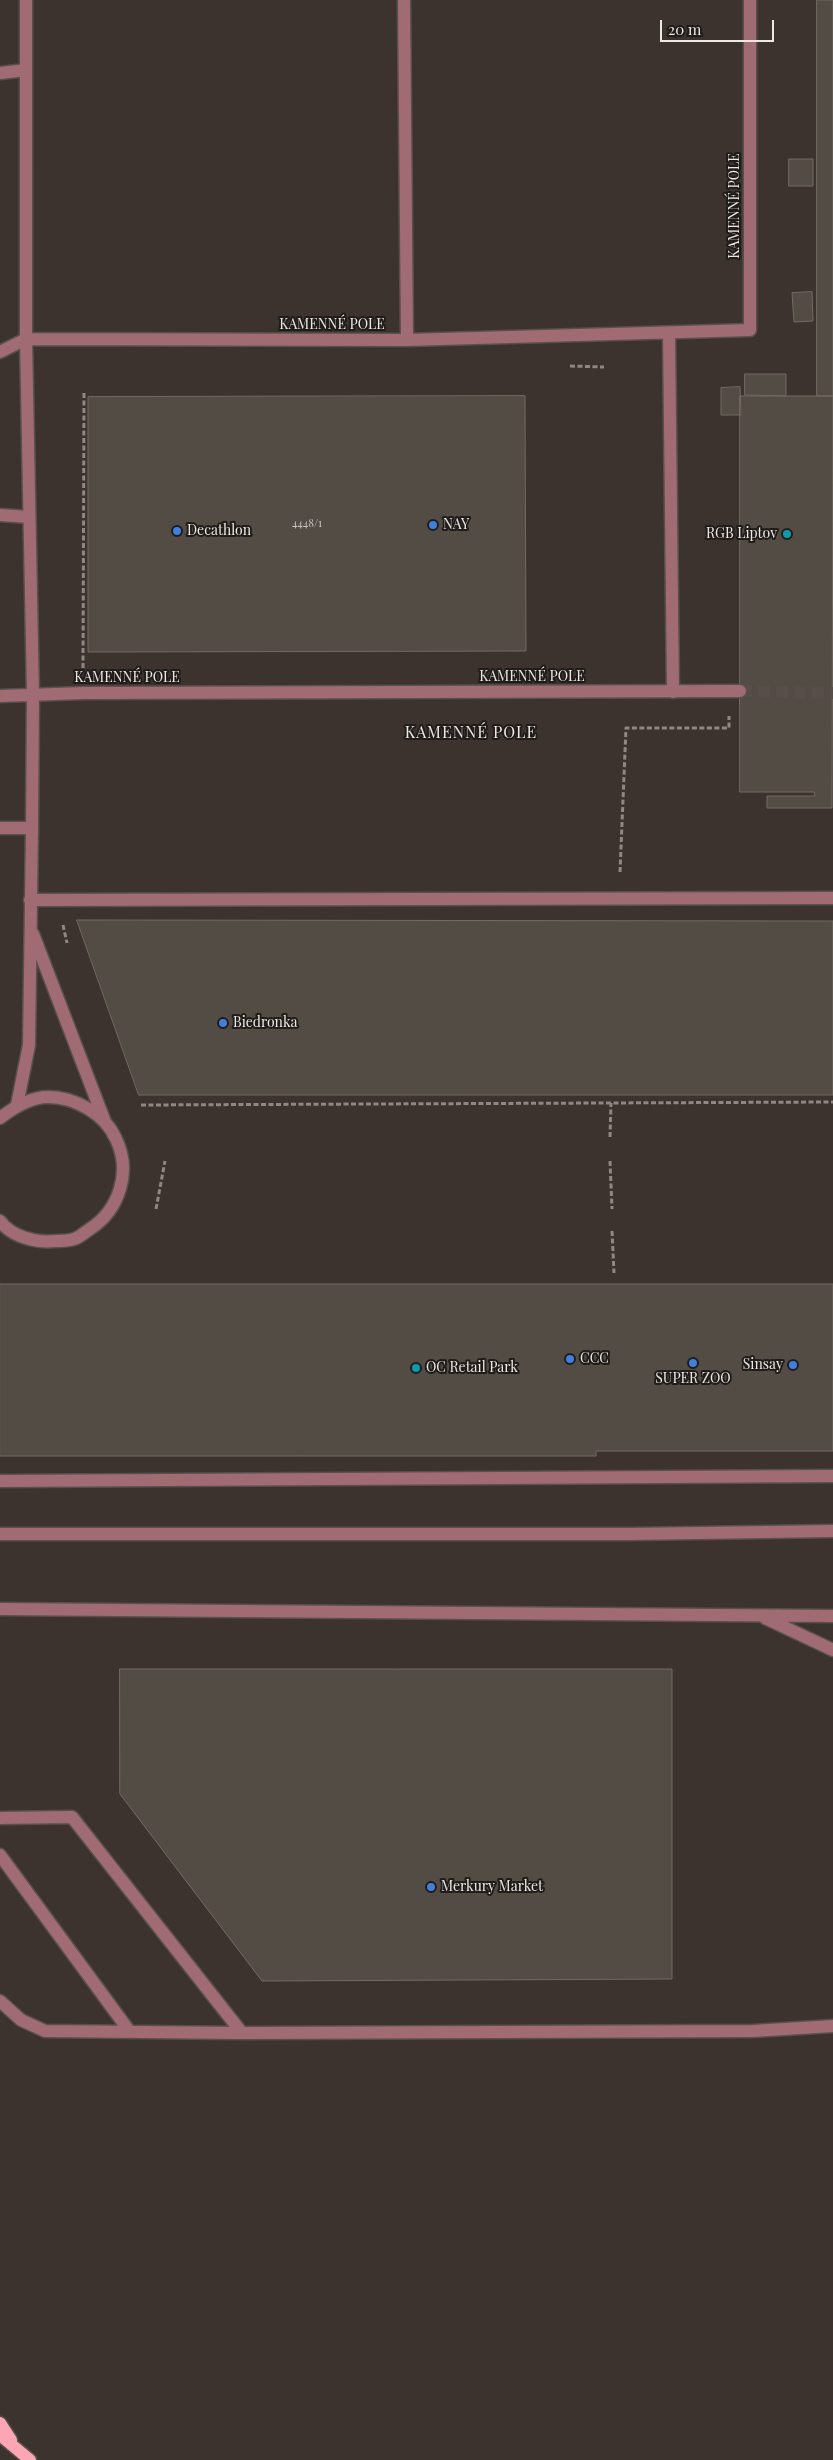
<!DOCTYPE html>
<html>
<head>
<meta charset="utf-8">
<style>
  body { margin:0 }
  #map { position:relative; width:833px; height:2460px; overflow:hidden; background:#3c332f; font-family:"Playfair Display",serif }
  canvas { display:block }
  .scale { position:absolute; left:660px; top:20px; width:114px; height:22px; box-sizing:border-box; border:2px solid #eee8e5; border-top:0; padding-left:6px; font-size:15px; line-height:18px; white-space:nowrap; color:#eee8e5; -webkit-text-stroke:4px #201c1a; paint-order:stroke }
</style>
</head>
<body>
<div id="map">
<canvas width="833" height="2460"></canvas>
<div class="scale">20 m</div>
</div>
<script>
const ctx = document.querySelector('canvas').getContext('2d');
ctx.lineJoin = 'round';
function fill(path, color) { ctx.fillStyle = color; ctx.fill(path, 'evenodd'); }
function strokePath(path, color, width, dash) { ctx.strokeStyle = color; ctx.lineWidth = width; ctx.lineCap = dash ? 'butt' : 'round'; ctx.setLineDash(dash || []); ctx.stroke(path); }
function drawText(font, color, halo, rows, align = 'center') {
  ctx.font = font + ' "Playfair Display",serif'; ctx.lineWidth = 4; ctx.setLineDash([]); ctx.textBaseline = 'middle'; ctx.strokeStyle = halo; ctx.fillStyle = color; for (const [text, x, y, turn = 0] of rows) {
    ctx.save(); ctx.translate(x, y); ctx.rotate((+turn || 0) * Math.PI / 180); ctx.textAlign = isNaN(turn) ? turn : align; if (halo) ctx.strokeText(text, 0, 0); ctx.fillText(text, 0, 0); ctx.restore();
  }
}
const building = new Path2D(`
  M817,0H833V396H817Z
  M789,159H813V186H789Z
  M812,292L813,321L794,322L792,293Z
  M745,374H786V396L745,395Z
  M740,387L741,415H721V388Z
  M525,396L526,651L88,652V397Z
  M740,396H833L832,808H767V796H815L814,792H740Z
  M77,920L833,921V1095H139Z
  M0,1284H833V1451H596V1456H0Z
  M120,1669H672V1979L262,1981L120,1794Z`);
fill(building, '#524c44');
strokePath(building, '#726b63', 1);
strokePath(new Path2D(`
  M740,691L833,693`), '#574e4a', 12, [12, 6]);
const minor = new Path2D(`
  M404,0L407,340
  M0,73L26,70
  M669,333L673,692
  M0,352L26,339L407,340L750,330V0
  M0,515L29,517
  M0,696L83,693L740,691
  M0,828H32
  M30,900L833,898
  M33,934L105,1122
  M17,1105L29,1045L32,828L33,695L26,339V0
  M0,1118C13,1108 30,1097 48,1097C75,1097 105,1114 116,1139C132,1172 119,1210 90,1229C85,1232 79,1238 74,1239C68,1241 61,1241 55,1241C36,1243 12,1237 0,1221
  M0,1481L833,1476
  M0,1534H630L833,1531
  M0,1609L833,1616
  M765,1618L833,1650
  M0,1818L72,1817L242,2033L45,2031L21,2020L0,2001
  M0,1855L130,2032
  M242,2033L753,2031L833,2026`);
const major = new Path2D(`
  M0,2423L11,2440
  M0,2435L30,2460`);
strokePath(minor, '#58504c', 15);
strokePath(major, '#58504c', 15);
strokePath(new Path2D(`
  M570,366L604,367
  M83,668L84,391
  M620,872L626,728H729V716
  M63,925L67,943
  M141,1105L833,1102
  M610,1137L611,1103
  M610,1161L612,1209
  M156,1209L165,1161
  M612,1231L614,1273`), '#8f8784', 3, [5, 2.5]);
strokePath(minor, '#a06b73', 12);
strokePath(major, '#fca5b4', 12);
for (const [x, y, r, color] of [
  [433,525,5,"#3f7fe0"],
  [177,531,5,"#3f7fe0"],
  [787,534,5,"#0f9aa8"],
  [223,1023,5,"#3f7fe0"],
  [570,1359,5,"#3f7fe0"],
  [693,1363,5,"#3f7fe0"],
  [793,1365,5,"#3f7fe0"],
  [416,1368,5,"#0f9aa8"],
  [431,1887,5,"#3f7fe0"]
]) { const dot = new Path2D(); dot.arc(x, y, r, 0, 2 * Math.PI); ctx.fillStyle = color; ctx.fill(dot); strokePath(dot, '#201c1a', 2); }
drawText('11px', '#c7c1bd', null, [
  ["4448/1",307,524]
]);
drawText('14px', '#eee8e5', '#201c1a', [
  ["KAMENNÉ POLE",735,206,-90],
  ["KAMENNÉ POLE",332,325],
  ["KAMENNÉ POLE",532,677],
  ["KAMENNÉ POLE",127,678]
]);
drawText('14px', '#eee8e5', '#201c1a', [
  ["NAY",443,525],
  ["Decathlon",187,531],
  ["RGB Liptov",777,534,"right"],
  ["Biedronka",233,1023],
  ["CCC",580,1359],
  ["Sinsay",783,1365,"right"],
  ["OC Retail Park",426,1368],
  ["SUPER ZOO",693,1379,"center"],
  ["Merkury Market",441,1887]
], 'left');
ctx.letterSpacing = '1px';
drawText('16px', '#eee8e5', '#201c1a', [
  ["KAMENNÉ POLE",471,733]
]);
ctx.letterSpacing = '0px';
</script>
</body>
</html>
